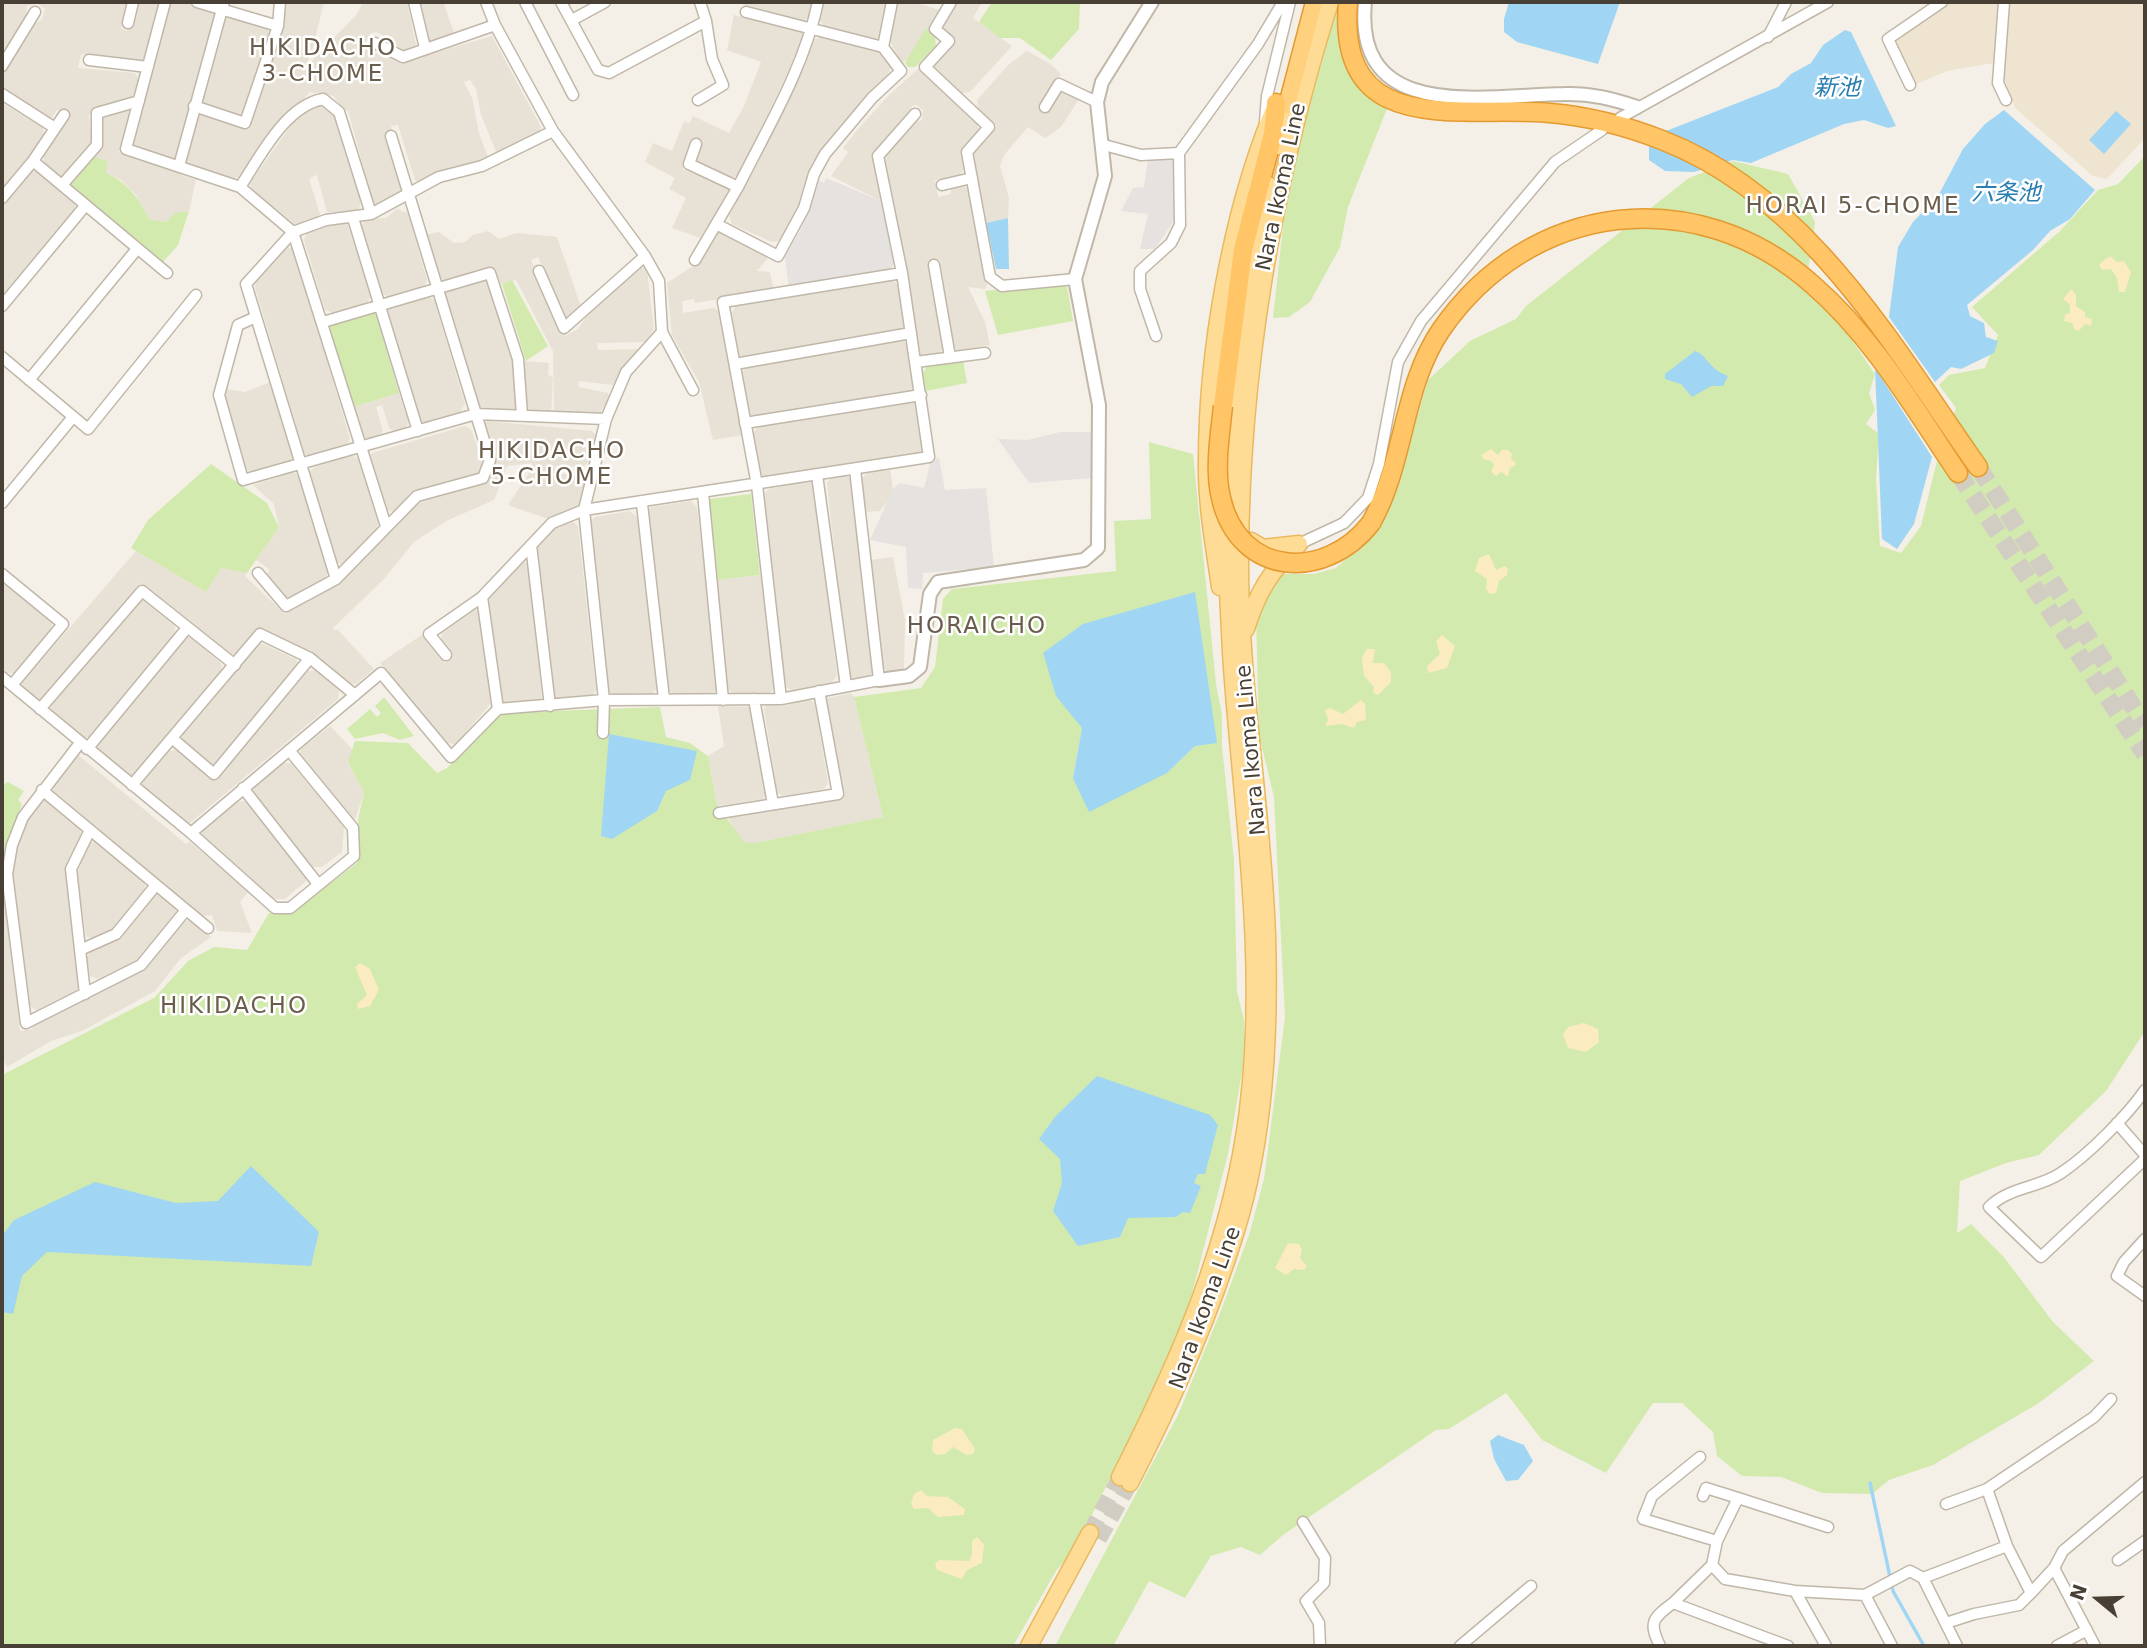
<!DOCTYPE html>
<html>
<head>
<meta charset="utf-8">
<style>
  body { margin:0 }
  #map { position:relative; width:2147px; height:1648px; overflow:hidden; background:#f4f0e7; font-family:"DejaVu Sans",sans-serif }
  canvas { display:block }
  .frame { position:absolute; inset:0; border:4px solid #484035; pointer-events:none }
  .north { position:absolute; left:2063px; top:1564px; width:70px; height:70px; -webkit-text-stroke:5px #fff; paint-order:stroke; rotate:289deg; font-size:19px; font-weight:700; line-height:28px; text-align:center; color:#484035 }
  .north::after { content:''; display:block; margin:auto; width:24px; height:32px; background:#484035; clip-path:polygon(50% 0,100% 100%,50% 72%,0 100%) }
</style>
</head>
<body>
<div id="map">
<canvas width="2147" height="1648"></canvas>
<div class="frame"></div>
<div class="north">N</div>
</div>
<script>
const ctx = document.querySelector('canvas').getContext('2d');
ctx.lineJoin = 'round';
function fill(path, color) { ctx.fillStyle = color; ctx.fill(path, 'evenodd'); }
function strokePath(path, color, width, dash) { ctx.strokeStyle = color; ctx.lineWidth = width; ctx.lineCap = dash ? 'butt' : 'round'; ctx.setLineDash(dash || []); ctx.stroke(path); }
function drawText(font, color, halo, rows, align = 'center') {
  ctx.font = font + ' "DejaVu Sans","Noto Sans JP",sans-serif'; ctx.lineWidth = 5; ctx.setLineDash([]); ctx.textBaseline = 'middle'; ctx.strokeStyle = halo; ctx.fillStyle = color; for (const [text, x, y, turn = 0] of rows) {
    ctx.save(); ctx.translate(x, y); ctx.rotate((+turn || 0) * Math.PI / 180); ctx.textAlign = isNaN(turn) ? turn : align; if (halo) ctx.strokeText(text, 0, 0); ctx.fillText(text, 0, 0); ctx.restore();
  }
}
fill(new Path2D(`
  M2,2H128L121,28L127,31L135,2H160L142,64L81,54L78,68L135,73L139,80L133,97L89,115L92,143L62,178L44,163V155L70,116L57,110L51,119H47L2,88V73L35,23L42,20L45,9L37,3L27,6L26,18L2,56Z
  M170,2H184L215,13L177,158L173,161L135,150L131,145Z
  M285,2H324L311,55L303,70L357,14L363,2H407L416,44L412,49L405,52L386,43L385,37L377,32L371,33L365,43L372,52L404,62L492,36L541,127L538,136L497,154L481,115L476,89L470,80L464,82L472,98L479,133L489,160L421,183L415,180L398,125L391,126L405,186L402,193L379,207L373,204L348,110L343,111L334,96L310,92L268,136L242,177L233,179L186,164L184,162L199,113L241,125L284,17Z
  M418,2H443L455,35L432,44L425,39Z
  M734,2H813L810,16L803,21Z
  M824,2H888L882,36L874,40L824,26L820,20Z
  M901,2H913L940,10L908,59L901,63L890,41L897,4Z
  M957,2H982L973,18L1012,46L970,92L961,93L932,67L956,41L944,31V21Z
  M223,15L269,26L270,29L245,113L240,115L203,105L200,100Z
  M734,15L801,30L804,38L739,175L731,178L688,157L683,169L694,174L696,171L728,187V196L700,238L672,228L686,198L669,189L675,178L645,162L653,143L672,151L684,121L689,124L693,116L729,133L744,106L761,62L727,50Z
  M823,36L877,50L884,55L891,66L889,73L812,163L792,223L779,241L772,242L732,224L729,216L789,100L815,39Z
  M1027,51L1049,63L1061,74L1039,108L1046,111L1060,91H1067L1079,99L1061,127L1045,138L1028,127L1004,155L1000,166L1009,198L1008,218L984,223L971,153L997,126L978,109L977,100L1009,64Z
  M919,68L979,122L978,131L962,151L965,169L958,176L935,180L938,197L951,194V187L963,186L970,190L987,286L985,289L968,287L985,322L990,345L958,350L953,347L940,260L929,263L943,348L939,354L927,357L919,353L906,268L884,162L886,154L915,122L922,120L923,110L916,105L912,106L908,117L873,154L881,201L831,176L848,152L843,148L858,129L888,96Z
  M2,103L43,128L44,136L2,191Z
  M320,103L328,106L335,116L361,201L358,212H327L317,175L314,176L309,179L320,214L318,218L296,225L252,190L250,183L292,124L313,104Z
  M125,110L130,111L119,152L182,170L181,175L196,180L189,211L176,213L166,222L149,219L136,195L121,180L106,173L105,168L91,156L102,119Z
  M31,171H40L75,203V210L2,298V207Z
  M397,209L408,213L427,280L424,287L388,297L380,292L361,226L367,219L386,218Z
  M347,223L371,295L367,303L333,313L325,310L304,240L307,232L324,224Z
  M488,231L499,239L517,233L557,237L581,307L570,321H566L538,257L531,260L565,336L578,329L593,307L642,267L647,270L654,329L646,342L597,343L598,350L640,349L613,385L579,381L578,387L608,393L610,398L599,414L593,417L554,414L553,351L516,280L501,284L497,275L484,269L444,280L437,277L425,235L439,232L454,243L465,242L473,235Z
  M724,231L765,251L767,259L757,271L770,272L774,291L695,303L694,299L682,301L683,313L714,308L721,313L742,435L713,440L699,382L672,335L667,283L693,266L716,234Z
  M286,247L294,249L350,439L346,447L311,458L304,453L255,287L256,279Z
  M483,279L490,285L514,366L517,406L512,411L481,407L474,403L443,297L447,290Z
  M893,280L898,285L906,324L902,331L743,358L738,354L732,313L736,305Z
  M427,296L434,300L465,404L460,412L425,423L418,420L386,314L390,306Z
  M902,340L910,346L915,386L908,393L754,418L748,413L742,372L746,367Z
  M523,361L549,363L548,374L553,378L551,414L532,413L526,406Z
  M271,382L293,456L290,463L254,473L247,470L225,398L227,389L245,392Z
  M399,393L408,421L406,429L395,432L389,428L382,405L376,407L383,431L379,436L369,439L363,437L353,407Z
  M912,401L920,408L925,446L921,454L766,479L759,473L753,434L757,427Z
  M487,421L592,431L596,435L588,463L582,467L555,466L554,474H583L586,478L578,507L548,519L508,505L533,467L532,463L507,466L494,500L446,521L414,542L384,579L332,629L338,630L374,669L356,684L346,683L312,655L257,630L236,654L228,655L141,583L43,700H34L23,691L22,683L136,551L206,592L221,568L245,572L246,577L285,614L339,584L417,503L487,482L494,468L482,426Z
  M465,426L471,429L484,466L478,474L409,495L395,512L384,510L368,458L372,453Z
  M351,455L359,459L378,523L376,530L342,564L336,562L309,473L314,467Z
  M890,469L893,489L890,498L880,511L865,512L862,479L868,472Z
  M293,472L300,477L328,573L324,580L294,598L283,597L266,579L269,569L256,560L279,527L274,504L253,485Z
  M847,475L853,481L874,670L869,677L853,680L847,674L827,483L832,477Z
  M809,481L815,486L837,675L830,685L793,691L784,686L764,494L769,489Z
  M691,501L697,507L719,688L712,694H673L666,688L647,513L651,507Z
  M630,511L637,517L657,688L650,695H612L606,690L589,523L595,517Z
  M572,521L578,526L596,690L591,697L559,701L553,696L536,546L551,530Z
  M893,557L905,620L904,669L890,674L882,666L871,560Z
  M522,561L529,565L542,697L538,702L507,706L500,700L488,595Z
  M763,575L775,687L769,694H734L726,688L716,580Z
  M2,581L52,623V632L16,673H8L2,668Z
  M147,599L175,624V633L89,737L80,739L51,713V706L139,600Z
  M475,610L480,611L491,703L456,744L447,743L380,663L423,634L445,663L453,656L441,641L442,633Z
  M192,637L221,663L222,672L134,776H125L98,753V744L185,638Z
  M263,644L296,659L298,667L216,764L208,765L183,743L182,734L256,645Z
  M316,670L339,690L338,699L190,823H182L143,791V782L169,751L177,750L215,781L308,671Z
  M851,693L854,697L883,817L754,843L741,842L727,816L845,795L824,699Z
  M808,699L815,703L828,783L824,789L783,796L777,792L764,708L767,705L784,706Z
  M718,706L753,707L767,794L763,799L717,806L708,756L724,746Z
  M330,726L353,750L348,764L364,792L354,823L300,758L301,749Z
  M77,754L186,844L190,842L249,891L240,902L252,933L217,931L212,915L202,916L54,791L52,784Z
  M283,763H291L344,827L342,852L322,867H313L253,795L254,787Z
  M47,799L80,826L81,836L67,873L81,981L77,990L37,1010L30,1006L11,868L26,821L38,801Z
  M245,801L306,874V881L285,899H273L202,838V831L238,802Z
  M96,841L144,880L145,889L113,928L92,939L86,936L77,874L88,843Z
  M2,869L20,1031L32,1029L36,1020L142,969L183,921L192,920L211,937L181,958L155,991L82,1031L51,1041L7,1067L2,1057Z
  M155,893L176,906V913L139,960L98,979L90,976L87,957L93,948Z`), '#e8e1d5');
fill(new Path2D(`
  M1946,2H2003L1999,62L1947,71L1914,85L1891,39Z
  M2008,2H2145V138L2107,179L2093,176L2015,108L2003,75Z`), '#eee4d0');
fill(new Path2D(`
  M992,2H1080L1079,29L1051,60L1020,38H1000L979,22Z
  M1341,6V46L1388,106L1348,207L1340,247L1310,302L1289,317L1273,318L1285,208L1310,92L1322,63L1334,13Z
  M926,28L935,37L936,46L915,67H908L905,63Z
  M91,156L107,161L106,173C128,183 138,197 149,219L166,222L175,213L189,211L178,245L163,262L68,183Z
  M2145,156V1031L2106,1091L2039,1155L2006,1163L1960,1181L1957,1233L1971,1224L2003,1256L2053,1322L2094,1361L2039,1403L1933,1465L1889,1480L1872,1494L1822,1493L1781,1477L1742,1476L1717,1456L1713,1432L1682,1403H1653L1606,1473L1542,1440L1506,1393L1449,1429L1436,1430L1283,1535L1260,1555L1241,1547L1211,1556L1185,1598L1149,1581L1113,1646H1055L1178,1415L1222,1308L1250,1232L1264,1179L1285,1017L1274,797L1259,735L1256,618L1278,574H1314L1336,568L1368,539L1394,496L1428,380L1470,341L1516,319L1526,306L1689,178L1733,161L1788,174L1815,222L1807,278L1795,283C1831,303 1852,341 1875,374L1869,393L1875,410L1866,424L1879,434L1876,479L1880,546L1901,553L1921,526L1937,461L1956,408L1939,385L1949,375L1985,368L1998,335L1972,307L2060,231L2098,190L2118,184Z
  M512,280L548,346L526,361L502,284Z
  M1062,283L1067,287L1073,321L998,335L985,291Z
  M375,311L399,393L353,407L329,325Z
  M963,361L967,383L926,391L923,372L928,366Z
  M1149,442L1193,454L1216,684L1222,715V746L1234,861L1237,991L1244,1021V1060L1228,1154L1189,1305L1167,1363L1075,1549L1056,1571L1013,1646H2V1075L154,998L188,961L214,947L247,950L269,913L296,910L357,863L358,820L364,792L348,763L355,741L408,743L437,773L447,768L499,713L660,707L666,737L690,743L708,756L717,805L744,842L754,843L883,817L854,697L921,688L935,667L943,599L952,589L1116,571L1114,521L1151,519ZM1077,720L1195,746L1167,773L1073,778L1082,728Z
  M211,464L267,503L279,527L247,573L221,568L206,592L131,548L148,520Z
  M751,494L760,575L718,580L709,499Z
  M384,697L414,736L400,740L383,733L355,739L347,729L370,709L377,717L381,713L375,706Z
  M8,782L24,791L18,800L22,804L2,858V785Z`), '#d2eaae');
fill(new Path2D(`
  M2110,256L2117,262L2124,261L2131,272L2125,292H2119L2117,278L2111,269L2102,270L2099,264Z
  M2071,289L2076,295V306L2085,312V317L2092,319L2091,326L2085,324L2079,331L2074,329L2072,323L2064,321L2065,314L2070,313V305L2063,299Z
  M1491,449L1498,455L1502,450H1508L1512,454L1511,460L1515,461L1516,465L1510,468L1508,477L1501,472L1496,476L1491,472L1494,465L1491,461L1483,459L1481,455Z
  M1489,554L1496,570L1505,566L1508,569L1507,575L1499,581L1496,593L1490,594L1486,589L1487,579L1475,571L1479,558Z
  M1442,635L1455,646L1447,668L1428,673L1427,666L1440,654L1436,641Z
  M1367,649H1375L1373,663H1384L1391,672V682L1378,695L1373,693L1374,687L1364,676L1362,657Z
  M1361,700L1365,704L1366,720L1357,722L1354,728L1342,724L1325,726L1328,720L1325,710L1330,708L1343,714Z
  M360,963L370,969L379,990L370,1006L358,1009L357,1004L367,995L355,967Z
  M1584,1023L1598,1029L1599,1042L1586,1052L1568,1048L1563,1034L1568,1027Z
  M1288,1243L1299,1244L1302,1250L1300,1258L1307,1266L1304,1270L1294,1269L1286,1275L1275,1268Z
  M955,1428L962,1429L975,1449L973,1454L967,1455L953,1447L945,1454L937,1455L932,1451L933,1440Z
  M921,1490L927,1496L948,1497L965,1509L964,1515L938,1517L928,1508L914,1509L911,1504L914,1494Z
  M977,1537L984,1544L982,1563L967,1570L962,1579L937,1570L935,1564L939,1560L969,1561L972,1555V1541Z`), '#faebc1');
fill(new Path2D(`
  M1173,158L1177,216L1155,249H1140L1148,214L1121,211L1133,188L1144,187L1148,159Z
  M826,178L881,201L894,264L889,270L789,288L785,257L802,227L819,181L824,183Z
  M1060,432H1091L1092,478L1029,483L998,439L1028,440Z
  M939,458L945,490L986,488L994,567L923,573L922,589L908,588L906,547L870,540L893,489L900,483L924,488L931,460Z`), '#e5e2df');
fill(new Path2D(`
  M1509,2H1620L1598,64L1517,42L1504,32V19Z
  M1845,30L1851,32L1896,126L1888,128L1864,120L1844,124L1751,163L1733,160L1694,172L1665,171L1649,160V146L1661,133L1778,87L1791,74L1811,63L1823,45Z
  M2004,110L2095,190L2070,219L2050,231L2033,250L1967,305L1970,316L1984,323L1986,337L1998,341L1994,353L1961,369L1951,367L1935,382L1889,317L1898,247L1913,222L1938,196L1963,149L1985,124Z
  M2116,111L2131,124L2104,154L2089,140Z
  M1008,218L1009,269H996L986,223Z
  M1695,351C1707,354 1708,369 1728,376L1723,386H1711L1692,397L1681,384L1665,379V374Z
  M1875,368L1932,457L1914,524L1897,549L1882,539Z
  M1195,592L1217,743L1195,746L1167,773L1089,812L1073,778L1082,728L1056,696L1043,653L1083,624Z
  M609,734L697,751L690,780L666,791L657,811L612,839L601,836Z
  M1097,1076L1210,1115L1218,1125L1205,1174H1198L1194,1183L1201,1186L1190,1213L1183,1212L1176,1217L1128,1218L1120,1237L1078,1246L1053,1211L1062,1183L1060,1159L1039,1139L1055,1117Z
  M251,1166L319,1232L311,1266L47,1252L22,1276L13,1314L2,1312V1236L14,1220L95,1182L176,1203L218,1201Z
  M1498,1435L1524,1445L1533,1461L1518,1480L1506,1481L1494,1459L1490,1441Z`), '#a0d6f4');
strokePath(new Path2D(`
  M1870,1483L1893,1591L1924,1646`), '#a0d6f4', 3.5);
strokePath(new Path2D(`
  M1090,1533L1120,1477
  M1099,1539L1130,1483`), '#d2cdc3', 16, [16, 8]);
strokePath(new Path2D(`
  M1978,467L2145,725
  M1958,473L2145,754`), '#d2cdc3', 18, [18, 9]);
const minor = new Path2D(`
  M165,2L126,149L240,187L293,232L386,526
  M197,2L278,26
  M414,2L425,48
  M486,2L495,25L553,131L645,256L659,281L662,332L626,372L606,419L584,510L604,700L603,733
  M525,2L573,95
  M561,2L598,70L609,73L706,21L700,2
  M951,2L935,29L949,41L925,67L989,127L967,152L990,277L1002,286L1075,279
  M2004,2L1998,83L2006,100
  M572,20L605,2
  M128,23L133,2
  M1768,37L1786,2
  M375,43L403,57L495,25
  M883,47L892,2
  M89,60L148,67
  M2,66L35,12
  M1910,85L1888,39L1942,2
  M2,94L55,128
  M698,100L723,85L712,59L706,21
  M194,106L245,123L278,26L280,2
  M1045,107L1059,84L1097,102
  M1620,118L1828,2
  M1265,122L1267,96L1290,2
  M696,144L689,164L738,187C768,127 804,68 818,2
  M1104,145L1141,155L1179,153
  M33,161L64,115
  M179,166L224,2
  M62,185L97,145V113L139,101
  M942,185L972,178
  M240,187C260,157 285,106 323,99L339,112L371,214
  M2,198L33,161L167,273
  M353,218L418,431
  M718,225L778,256L804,208L814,174L825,154L872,98L901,71L883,47L746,12
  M695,260L738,187
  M934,265L950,357
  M539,271L564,328L645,256
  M2,306L85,206
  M256,317L238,325L219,395L243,480L476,414L606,419
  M323,322L490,273L518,359L522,415
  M662,332L693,390
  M1156,336L1140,289V271L1171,243L1180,225L1179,153L1258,44L1283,2
  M2,357L88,429L196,295
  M916,362L985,353
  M735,364L911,333
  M29,380L137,249
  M745,423L921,395
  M817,475L846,686
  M703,493L723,700
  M2,503L73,417
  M642,504L664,699
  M1299,544L1344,523L1368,498L1379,464L1398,362L1421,321L1555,162L1602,130
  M531,545L550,706
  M258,573L286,606L336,579L417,496L483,478L490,460L391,136
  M2,574L63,624L12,685
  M336,579L246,284L293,232L326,220L371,214L439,177L482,166L553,131
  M482,597L498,709
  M446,655L429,634L482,597L552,523L584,510L929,457L902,273L878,156L915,114
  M2,677L191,833L275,908H290L354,856L353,828L289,750
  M754,699L773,804
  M781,699L757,485L723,302L902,273
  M40,709L142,591L235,665
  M173,739L214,774L310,658
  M80,743L23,817L12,845L7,874L26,1023L141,965L186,910
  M87,749L187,628
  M132,785L260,634L310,658L355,695
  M243,788L318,884
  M42,790L208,928
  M719,813L838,794L819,691
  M191,833L381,673L451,757L498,709L604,700L781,699L879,680L855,469
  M80,950L116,934L156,885
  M85,994L71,869L90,830
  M2145,1090C2127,1116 2088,1155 2061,1173C2039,1188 2009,1187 1989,1207L2041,1257L2145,1159
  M2117,1123L2145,1155
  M2145,1239L2124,1262L2117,1276L2145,1296
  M2111,1399L2094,1417L1987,1489L2007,1546L2031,1593L2054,1568L2063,1551L2145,1482
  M1700,1457L1652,1496L1643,1519L1717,1541
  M1703,1496L1706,1488L1738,1498
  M1946,1504L1987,1489
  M1303,1522L1325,1558L1324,1583L1306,1601L1319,1623L1320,1646
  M2118,1560L2145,1541
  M1712,1565L1717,1541L1738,1498L1828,1527
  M2054,1568L2095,1646
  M1923,1578L1957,1646
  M1795,1591L1826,1646
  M1865,1595L1892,1646
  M1946,1623L1974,1614L2019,1605L2031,1593
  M1460,1646L1531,1586
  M1660,1646C1648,1622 1653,1618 1673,1603
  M1788,1646L1673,1603L1712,1565L1725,1579L1795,1591L1865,1595L1910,1571L1923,1578L2007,1546
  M2057,1646L2087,1630`);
const tertiary = new Path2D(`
  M1365,2C1353,124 1487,95 1564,94C1590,93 1613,99 1637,107
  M879,680L909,676L920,667L930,594L938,582L1084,560L1098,548L1099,405L1075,279L1105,176L1097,102L1102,82L1152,2`);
const primary = new Path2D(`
  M1278,146L1287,105
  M1220,587C1214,545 1206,503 1207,460C1207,352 1231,214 1272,114
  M1246,629C1257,593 1271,570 1299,544L1263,548L1251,541
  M1120,1477C1179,1361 1232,1241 1248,1110C1267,956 1241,806 1231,653C1221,499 1232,335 1268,185
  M1130,1483C1172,1402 1209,1319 1236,1231C1265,1137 1270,1034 1267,936C1263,809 1239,684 1240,556C1241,367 1273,183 1330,2
  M1029,1646L1090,1533`);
const trunk = new Path2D(`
  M1287,105L1314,2`);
const motorway = new Path2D(`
  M1348,2C1336,140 1460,105 1549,113C1588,116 1626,126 1662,140C1809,197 1892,345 1978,467
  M1223,406L1243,250L1273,134L1276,103
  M1371,523C1405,463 1402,387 1441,330C1530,201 1696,181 1813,285C1873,337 1914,408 1958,473`);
strokePath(minor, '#c0b7a9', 13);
strokePath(tertiary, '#c0b7a9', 16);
strokePath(primary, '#e9b960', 19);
strokePath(trunk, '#e59a30', 19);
strokePath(motorway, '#e59a30', 21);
strokePath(minor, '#fff', 10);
strokePath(tertiary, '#fff', 12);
strokePath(primary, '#ffdc95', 16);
strokePath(trunk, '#ffd07e', 16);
strokePath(motorway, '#ffc567', 18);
const motorwayBridge = new Path2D(`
  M1223,406C1220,435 1214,470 1221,498C1239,577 1325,582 1371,523`);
strokePath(motorwayBridge, '#e59a30', 21, []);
strokePath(motorwayBridge, '#ffc567', 18);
drawText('21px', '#484035', '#fff', [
  ["Nara Ikoma Line",1282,187,-78],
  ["Nara Ikoma Line",1252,750,-95],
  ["Nara Ikoma Line",1206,1308,-70]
]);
ctx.letterSpacing = '2px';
drawText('23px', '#6b5d4c', '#fff', [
  ["HIKIDACHO",323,49],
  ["3-CHOME",323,75],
  ["HORAI 5-CHOME",1853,207],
  ["HIKIDACHO",552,452],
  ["5-CHOME",552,478],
  ["HORAICHO",977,627],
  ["HIKIDACHO",234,1007]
]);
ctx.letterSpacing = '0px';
drawText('italic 23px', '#287db1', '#fff', [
  ["新池",1837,89],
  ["六条池",2006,194]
]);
</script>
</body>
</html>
